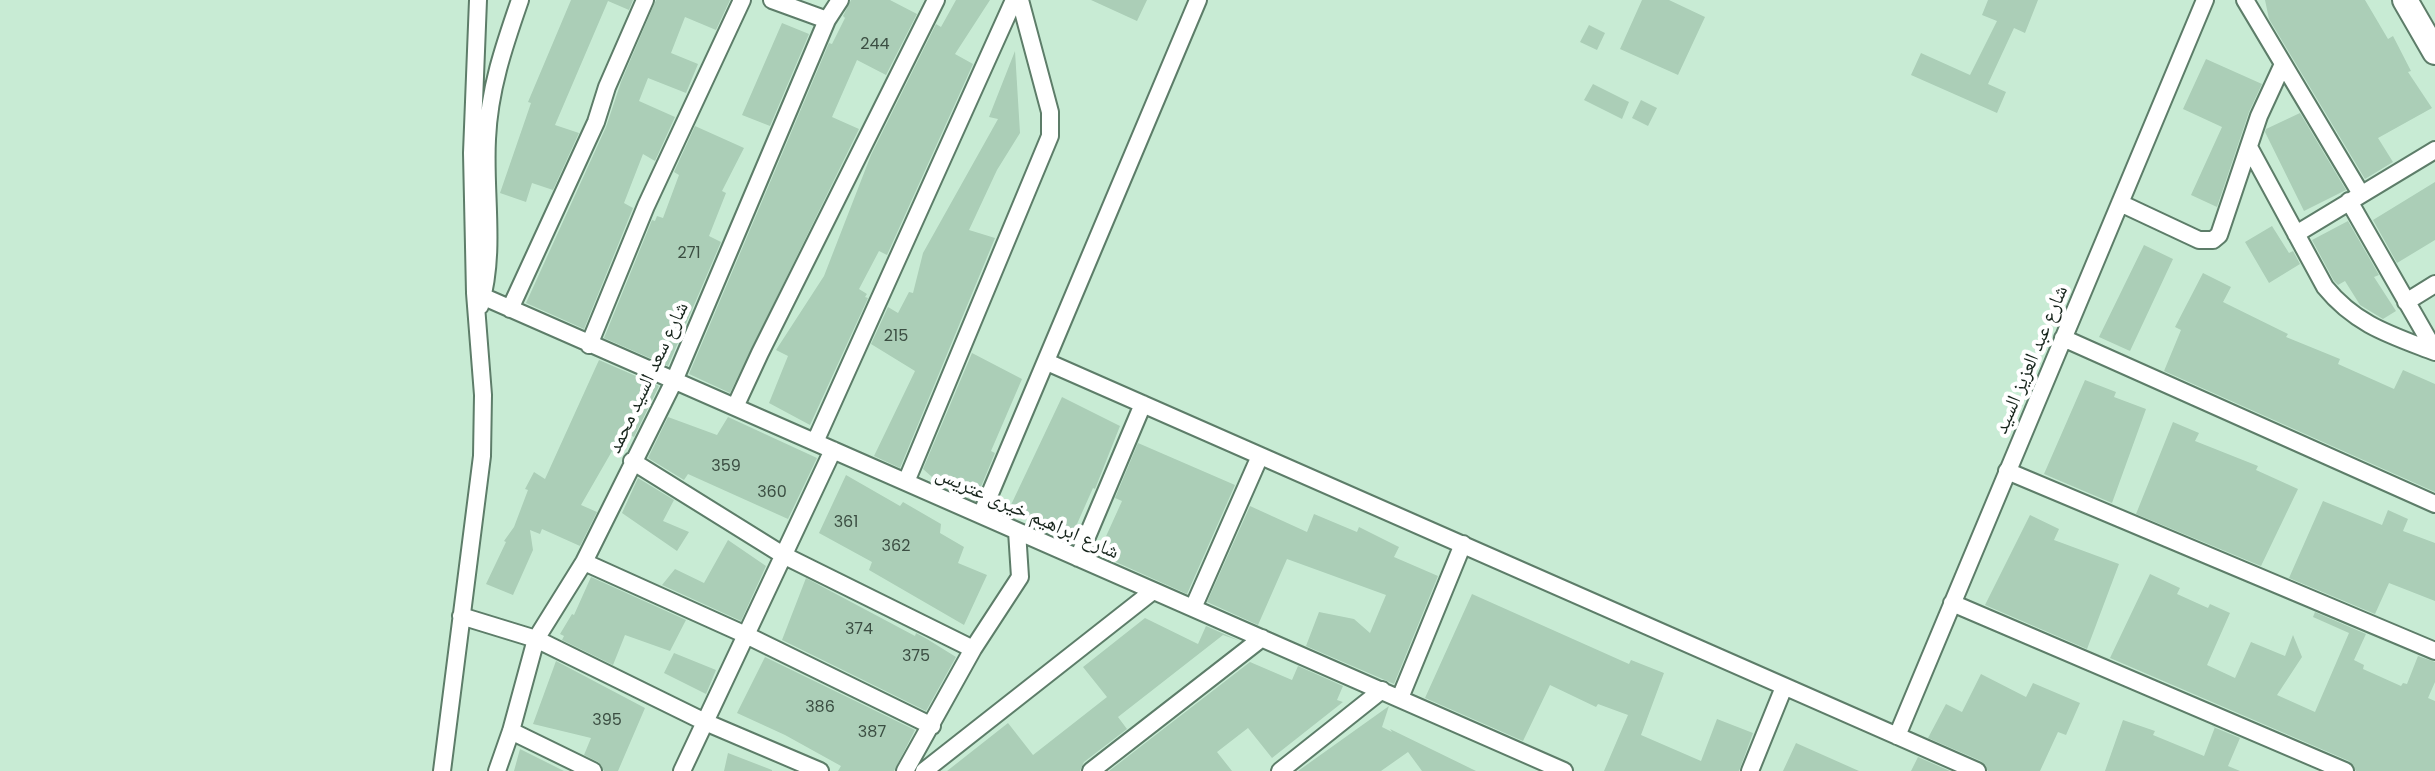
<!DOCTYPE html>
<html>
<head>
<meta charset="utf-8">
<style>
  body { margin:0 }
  canvas { display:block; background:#c8ebd4 }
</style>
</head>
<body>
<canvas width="2435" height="771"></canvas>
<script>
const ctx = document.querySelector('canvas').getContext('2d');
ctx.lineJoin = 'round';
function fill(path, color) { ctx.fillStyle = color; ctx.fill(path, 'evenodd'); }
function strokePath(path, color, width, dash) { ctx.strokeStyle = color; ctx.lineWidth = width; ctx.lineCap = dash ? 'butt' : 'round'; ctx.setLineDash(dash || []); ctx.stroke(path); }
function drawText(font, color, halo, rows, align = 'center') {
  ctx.font = font + ' Poppins,"Noto Naskh Arabic",sans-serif'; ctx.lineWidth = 8; ctx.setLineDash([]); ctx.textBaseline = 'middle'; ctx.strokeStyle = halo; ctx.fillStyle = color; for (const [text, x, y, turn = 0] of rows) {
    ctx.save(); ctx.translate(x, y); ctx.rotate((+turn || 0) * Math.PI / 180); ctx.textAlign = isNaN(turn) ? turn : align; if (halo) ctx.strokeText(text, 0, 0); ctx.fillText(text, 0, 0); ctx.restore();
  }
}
fill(new Path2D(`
  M571,0H633L629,10L608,1L555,125L579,133L553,190L532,183L526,202L500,193L531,103L528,102Z
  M656,0H730L716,30L685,17L671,53L698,64L686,93L648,78L639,101L675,117L655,161L643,154L624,203L633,208L584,329L526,303L606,127L621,82Z
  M851,0H890L917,14L886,75L857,60L832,117L859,129L730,393L689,374L829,43L832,44L845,18L843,16Z
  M956,0H990L955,54L973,64L887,255L879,251L859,289L867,294L865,297L868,298L810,425L769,403L788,356L776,350L824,276L871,155L936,24L941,27Z
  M1091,0H1147L1137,21Z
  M1642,0H1669L1705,17L1678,75L1620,49Z
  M1988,0H2038L2025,33L2014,28L1988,84L2006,92L1997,113L1911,75L1921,53L1970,75L1997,21L1982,15Z
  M2265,0H2365L2388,39L2393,36L2411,71L2408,72L2432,108L2378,138L2393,162L2365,179L2269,19Z
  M782,23L809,34L770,126L742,115Z
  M1589,25L1605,33L1597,50L1580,42Z
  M1015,51L1020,133L997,170L969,230L995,238L900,468L874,456L915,371L871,344L888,307L898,313L909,292L913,293L923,253L998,119L989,117Z
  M2206,59L2262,84L2249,112L2217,207L2191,195L2222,127L2183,109Z
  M1593,84L1629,102L1622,119L1584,100Z
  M1641,100L1657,108L1648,126L1632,118Z
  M2300,113L2346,190L2304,211L2265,132L2266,129Z
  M695,126L744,148L722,191L726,193L709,236L721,242L668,366L604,338L652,220L655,221L657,216L663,218L679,175L674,172Z
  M2435,182V240L2397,263L2373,220Z
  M2348,221L2379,275L2374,277L2396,311L2383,319L2360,305L2345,281L2338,285L2334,281L2312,240Z
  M2272,226L2289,253L2293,251L2300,264L2269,283L2245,242Z
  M2144,245L2173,259L2130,351L2099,337Z
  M2203,273L2231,287L2223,302L2288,334L2286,337L2340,359L2338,364L2394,389L2403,370L2435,384V492L2164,371L2181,330L2175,327Z
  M972,353L1022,379L991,451L995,453L975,501L941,485L923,469Z
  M599,360L659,386L634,437L623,432L581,505L597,512L580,546L542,529L540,534L530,530L533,550L513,595L486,584L506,542L504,541L514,527L528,490L525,489L534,472L545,479Z
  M2085,380L2116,392L2114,397L2146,409L2112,503L2044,474Z
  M1062,397L1120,426L1095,489L1093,488L1069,542L1010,507Z
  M668,417L717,435L728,417L817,458L788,519L688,474L684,480L648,458Z
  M2173,422L2199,433L2195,441L2258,466L2256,470L2298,489L2261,566L2136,514Z
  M1138,443L1235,485L1187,594L1098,554L1122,501L1115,498Z
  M846,475L900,506L903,502L941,524L940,533L964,547L958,563L987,575L964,625L869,570L872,562L819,533Z
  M638,478L674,500L663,521L689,532L677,551L622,513Z
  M2323,501L2382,525L2388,510L2408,519L2403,531L2435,543V601L2389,583L2375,614L2289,578Z
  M1250,506L1307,532L1314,514L1357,532L1359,527L1399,547L1394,557L1438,576L1394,684L1306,646L1319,612L1354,619L1370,633L1386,595L1287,559L1258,625L1207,602Z
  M2030,515L2059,529L2054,540L2119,564L2087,649L1985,605Z
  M728,540L766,566L741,621L662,585L675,569L704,583Z
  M2150,574L2180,588L2177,594L2208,608L2210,604L2230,613L2207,665L2235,678L2251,642L2285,656L2293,635L2302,657L2277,695L2315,712L2349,633L2313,617L2315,612L2366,634L2354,660L2364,665L2363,669L2401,686L2403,683L2407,684L2418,656L2435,662V682L2428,698L2435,701V771H2356L2349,761L2110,658Z
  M591,577L686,620L670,651L625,635L613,665L562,640L564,636L560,634L572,614L574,615Z
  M806,578L915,636L916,633L927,639L956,657L926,711L782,640Z
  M1472,594L1629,664L1631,660L1664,673L1641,735L1701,761L1717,719L1753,733L1739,771H1604L1628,715L1598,704L1596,707L1550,685L1523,741L1425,698Z
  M1145,618L1198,644L1206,626L1240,641L1223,635L1118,717L1127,729L1084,762L1080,771H947L1008,723L1033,755L1107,697L1083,667Z
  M674,653L716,670L706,694L664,673Z
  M765,657L915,730L894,771H838L841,766L785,735L737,713Z
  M556,661L645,708L618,771H604L598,762L584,755L591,738L533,724Z
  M1250,662L1292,680L1298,666L1343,686L1337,700L1343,702L1272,758L1248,728L1217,752L1232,771H1109Z
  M1981,674L2026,697L2033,683L2080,703L2066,735L2058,732L2040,771H1988L1981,761L1928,738L1946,704L1962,712Z
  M1389,706L1382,727L1392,732L1390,729L1476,771H1422L1408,752L1381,771H1298Z
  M2123,720L2155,731L2153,735L2204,756L2215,727L2211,726L2240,738L2228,766L2240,771H2105Z
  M1796,743L1859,771H1783Z
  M520,749L564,771H514Z
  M728,753L772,770V771H724Z
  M1918,757L1950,771H1911Z`), '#abceb7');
const street = new Path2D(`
  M772,0L827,20
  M2245,0L2361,194
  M2249,147L2325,287C2356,325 2391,335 2435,352
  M2349,201L2435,351
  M2120,203L2199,240H2213L2219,235L2259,116L2283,64
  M2296,234L2435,150
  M475,293L1564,771
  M2406,302L2435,284
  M480,306C496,251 484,195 487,139C489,90 504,46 520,0
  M510,309L596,122L607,87L645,0
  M2063,338L2435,504
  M589,345L646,206L742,0
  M1047,362L1977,771
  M735,407L760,353L936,0
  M815,442L1014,0
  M632,461L783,555L973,649
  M2007,471L2435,651
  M906,482L1050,136V112L1020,0
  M981,515L1198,0
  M1078,558L1143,404
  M584,562L746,635L932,726
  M1952,603L2345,771
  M1193,608L1260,456
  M461,616L536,639L705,722L820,771
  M1400,698L1463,544
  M511,731L593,771
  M1897,736L2205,0
  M442,771L482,456L483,395L475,293L472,153L478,0
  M497,771L511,731L536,639L584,562L674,381L827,20L840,0
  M682,771L833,450
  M905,771L973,649L1020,577L1017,531
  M924,771L1153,591
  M1091,771L1262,638
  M1280,771L1382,690
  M1750,771L1784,687`);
const secondary = new Path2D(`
  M2405,0L2435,52`);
strokePath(street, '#5d7d69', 20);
strokePath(secondary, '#5d7d69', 28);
strokePath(street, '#fff', 16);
strokePath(secondary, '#fff', 24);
drawText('16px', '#3b4e42', null, [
  ["244",875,45],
  ["271",689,254],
  ["215",896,337],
  ["359",726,467],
  ["360",772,493],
  ["361",846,523],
  ["362",896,547],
  ["374",859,630],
  ["375",916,657],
  ["386",820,708],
  ["395",607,721],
  ["387",872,733]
]);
drawText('20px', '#16241b', '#fff', [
  ["شارع عبد العزيز السيد",2032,360,-67],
  ["شارع سعد السيد محمد",649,378,-65],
  ["شارع ابراهيم خيرى عتريس",1027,514,24]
]);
</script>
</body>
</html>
